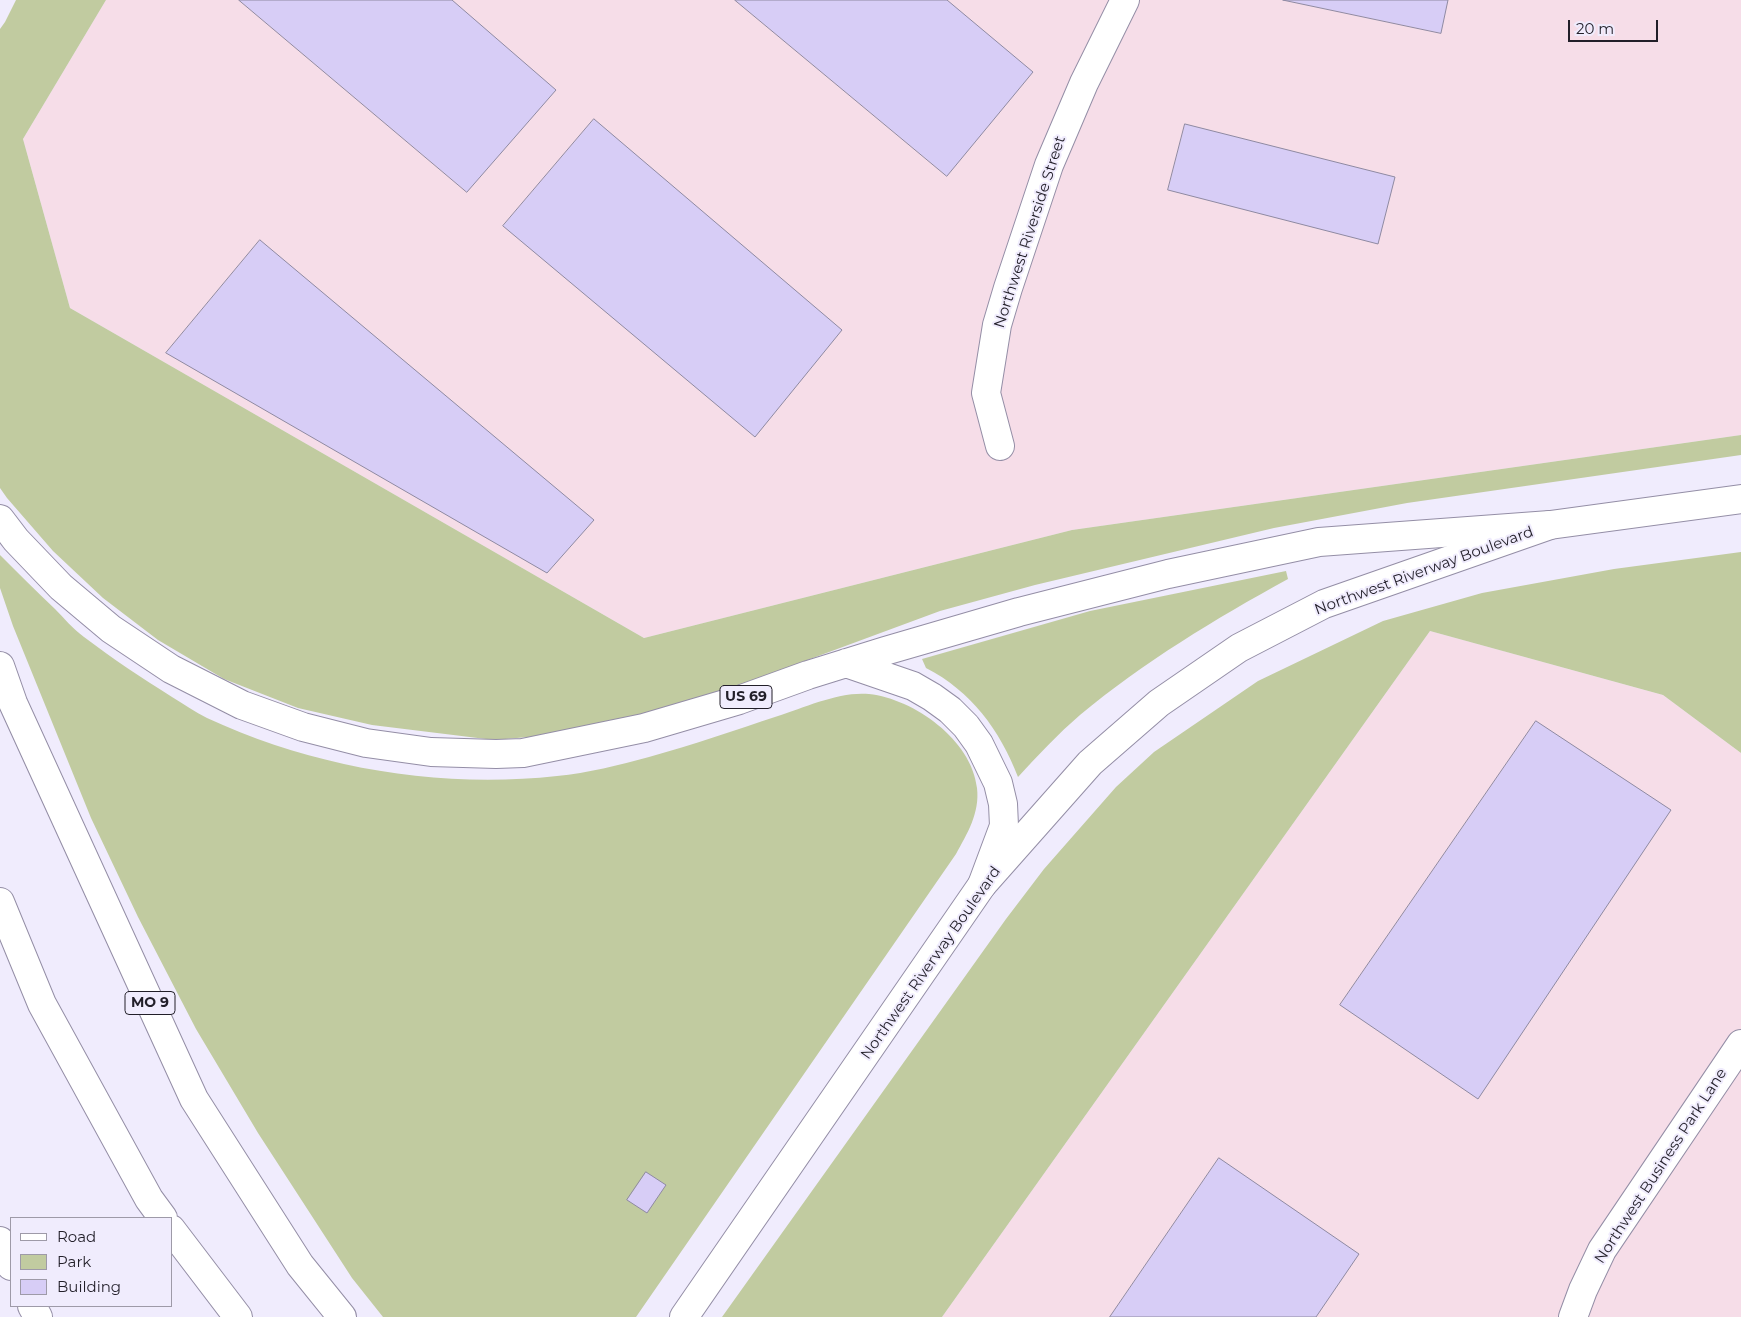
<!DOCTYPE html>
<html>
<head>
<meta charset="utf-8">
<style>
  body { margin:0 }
  #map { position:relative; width:1741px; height:1317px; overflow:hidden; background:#f0ecfd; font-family:Montserrat,sans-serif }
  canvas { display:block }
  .legend { position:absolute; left:10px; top:1217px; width:162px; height:90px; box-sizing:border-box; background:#f0ecfd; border:1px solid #9e9aa8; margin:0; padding:6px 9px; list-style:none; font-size:15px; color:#221f29 }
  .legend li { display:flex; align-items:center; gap:10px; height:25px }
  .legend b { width:25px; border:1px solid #9e9aa8 }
  .scale { position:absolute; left:1568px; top:20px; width:90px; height:22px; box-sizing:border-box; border:2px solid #221f29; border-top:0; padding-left:6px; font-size:15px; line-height:18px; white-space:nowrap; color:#221f29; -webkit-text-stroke:4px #f0ecfd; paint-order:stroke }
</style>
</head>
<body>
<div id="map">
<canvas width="1741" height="1317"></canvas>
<ul class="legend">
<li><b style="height:6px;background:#fff"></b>Road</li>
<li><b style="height:14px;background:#c1cba0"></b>Park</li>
<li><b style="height:14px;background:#d7cdf6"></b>Building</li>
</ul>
<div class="scale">20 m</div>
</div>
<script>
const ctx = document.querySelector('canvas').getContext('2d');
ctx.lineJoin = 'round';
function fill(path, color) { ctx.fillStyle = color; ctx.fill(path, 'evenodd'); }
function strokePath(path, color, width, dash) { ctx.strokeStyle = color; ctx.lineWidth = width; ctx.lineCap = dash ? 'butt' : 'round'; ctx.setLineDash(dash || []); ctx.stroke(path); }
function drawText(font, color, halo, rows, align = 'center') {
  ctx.font = font + ' Montserrat,sans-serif'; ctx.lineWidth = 4; ctx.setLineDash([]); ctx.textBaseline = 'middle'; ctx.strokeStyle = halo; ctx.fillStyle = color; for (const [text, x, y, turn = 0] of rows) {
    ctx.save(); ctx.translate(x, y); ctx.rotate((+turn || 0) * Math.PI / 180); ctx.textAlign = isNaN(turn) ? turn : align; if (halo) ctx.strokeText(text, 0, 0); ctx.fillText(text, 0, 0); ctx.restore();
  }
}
fill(new Path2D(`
  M106,0H1741V435L1072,530L644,638L70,308L23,139Z
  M1430,631L1663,695L1741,753V1317H942Z`), '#f6dde8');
fill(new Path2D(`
  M16,0H106L23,139L70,308L644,638L1072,530L1741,435V455L1407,503L1274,528L1035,585L940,611L675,709L551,735L494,740L372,725L298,708L224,679L158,640L103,598L53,551L7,498L0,488V29L5,22Z
  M1741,552V753L1663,695L1430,631L942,1317H722L1006,919L1044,869L1116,787L1154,752L1258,681L1383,621L1482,593L1614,569Z
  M0,555C18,573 36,591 55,609C64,618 73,629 84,637C113,659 142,678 172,697C184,704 195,712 207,718C315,768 439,789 557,776C588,773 619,765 649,757C693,745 735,730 778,716C805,707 841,691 869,694C914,699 972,740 977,788C980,813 967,834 956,854L636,1317H383L352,1278L258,1133L196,1029L138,917L91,818L13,626L0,588Z
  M1286,571L1288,579C1215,619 1144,662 1080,715C1058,734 1038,755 1018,777C1000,730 971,691 926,668L922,659L1090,611Z`), '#c1cba0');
const building = new Path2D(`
  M239,0H452L556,90L467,192Z
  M735,0H947L1033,72L947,176Z
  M1283,0H1448L1441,33Z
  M594,119L842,330L755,437L503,226Z
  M1185,124L1395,177L1378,244L1168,190Z
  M260,240L594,520L547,573L166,353Z
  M1536,721L1671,810L1478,1099L1340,1005Z
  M1219,1158L1359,1254L1316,1317H1110Z
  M646,1172L666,1185L647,1213L627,1200Z`);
fill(building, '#d7cdf6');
strokePath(building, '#8f8aa2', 1);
const minor = new Path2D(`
  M1000,446L986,393L997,325L1008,288L1049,165L1084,83L1125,0
  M1573,1317L1583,1290L1602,1250L1741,1044`);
const secondary = new Path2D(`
  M684,1317L982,885L1090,763L1159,703L1239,648L1324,604L1550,525L1741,499`);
const motorway = new Path2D(`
  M0,519L16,540L61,587L111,629L171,669L242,705L303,727L366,743L431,752L496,754L523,753L644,728L739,700L808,675L885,651L1019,612L1168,574L1319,542L1550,525
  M846,663L913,686L932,697L950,710L966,726L979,744L998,783L1003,804L1004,826L982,885
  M0,666L13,703L194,1099L300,1265L342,1317
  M0,902L42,1004L149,1199L163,1218
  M171,1229L238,1317
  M0,1241L11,1266
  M32,1306L38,1317`);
strokePath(minor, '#948ea6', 30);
strokePath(secondary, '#948ea6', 30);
strokePath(motorway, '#948ea6', 30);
strokePath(minor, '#fff', 28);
strokePath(secondary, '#fff', 28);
strokePath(motorway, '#fff', 28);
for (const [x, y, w] of [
  [746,697,52],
  [150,1003,50]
]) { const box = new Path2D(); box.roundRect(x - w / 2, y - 11.5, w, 23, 4); ctx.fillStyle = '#f0ecfd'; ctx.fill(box); strokePath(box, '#221f29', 1); }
drawText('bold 14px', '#221f29', null, [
  ["US 69",746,697],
  ["MO 9",150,1003]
]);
drawText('15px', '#221f29', '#f0ecfd', [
  ["Northwest Riverside Street",1030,232,-72],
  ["Northwest Riverway Boulevard",1424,571,-20],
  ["Northwest Riverway Boulevard",931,963,-55],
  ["Northwest Business Park Lane",1661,1166,-57]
]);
</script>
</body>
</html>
